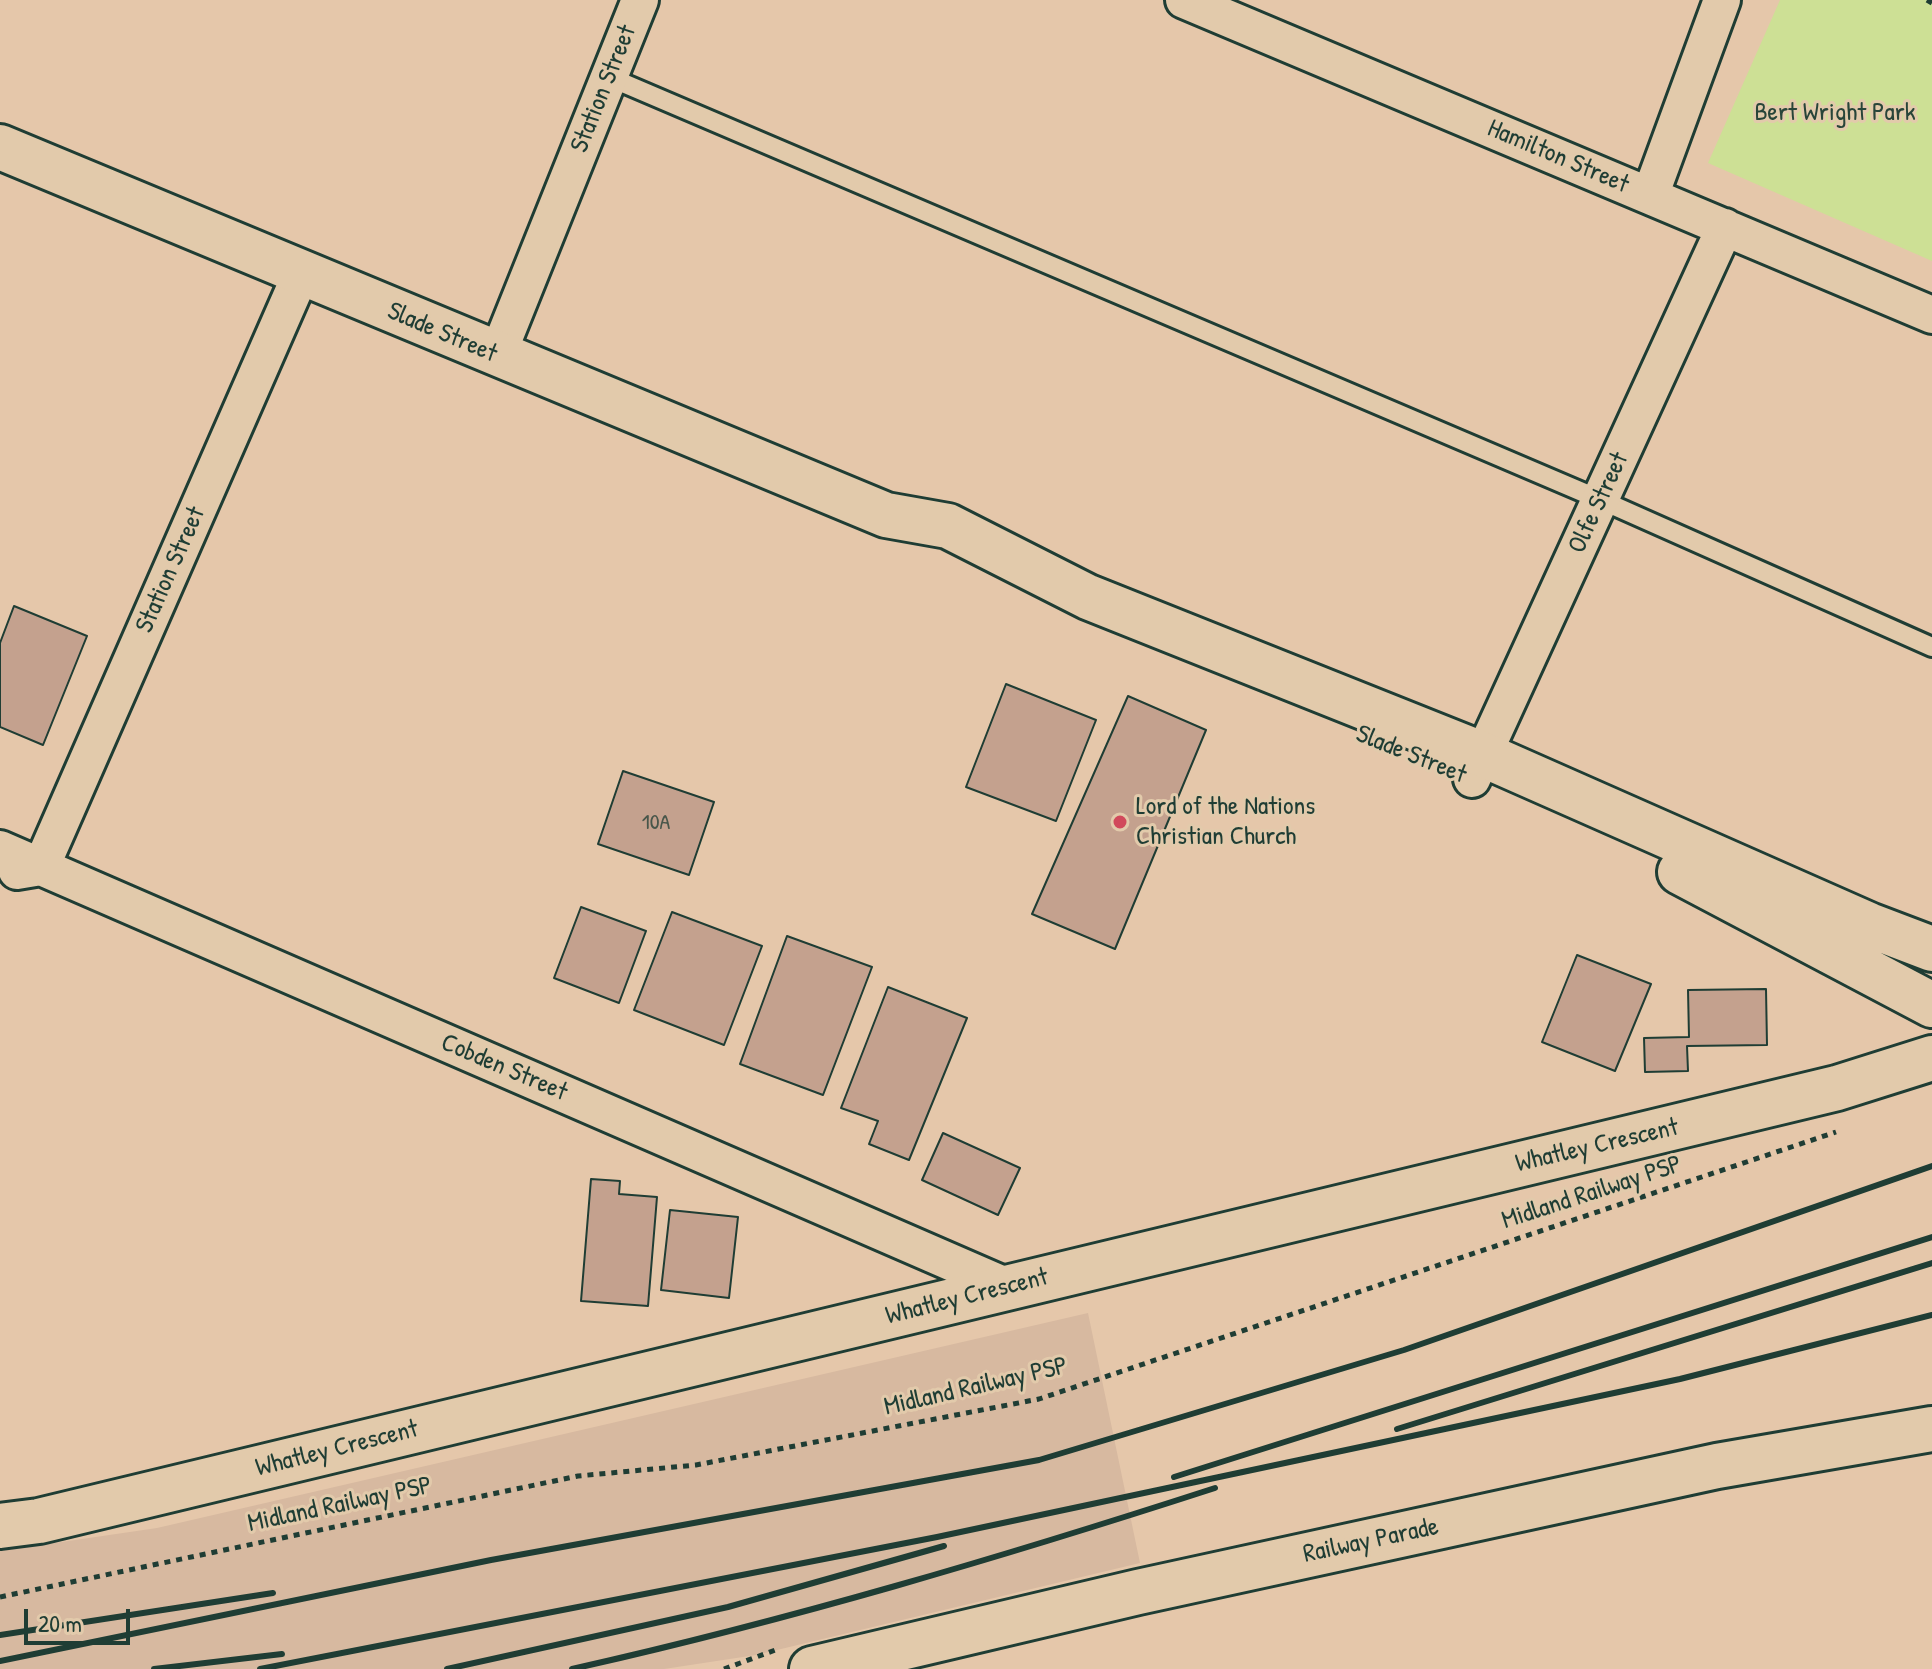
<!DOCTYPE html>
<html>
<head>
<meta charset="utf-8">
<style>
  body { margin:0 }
  #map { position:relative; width:1932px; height:1669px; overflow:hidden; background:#e5c7aa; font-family:"Patrick Hand",sans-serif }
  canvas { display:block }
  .scale { position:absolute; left:24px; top:1609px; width:106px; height:36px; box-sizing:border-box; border:4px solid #1f3d34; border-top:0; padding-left:10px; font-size:24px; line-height:28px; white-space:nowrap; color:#1f3d34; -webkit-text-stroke:6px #e2caab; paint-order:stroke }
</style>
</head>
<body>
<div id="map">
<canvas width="1932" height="1669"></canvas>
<div class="scale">20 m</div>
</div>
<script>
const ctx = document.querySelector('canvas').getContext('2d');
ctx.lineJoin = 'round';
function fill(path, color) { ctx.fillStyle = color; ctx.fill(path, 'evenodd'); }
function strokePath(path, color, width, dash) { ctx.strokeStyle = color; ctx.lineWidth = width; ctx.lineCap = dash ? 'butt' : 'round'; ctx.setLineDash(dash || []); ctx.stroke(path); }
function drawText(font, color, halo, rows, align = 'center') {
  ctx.font = font + ' "Patrick Hand",sans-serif'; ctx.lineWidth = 6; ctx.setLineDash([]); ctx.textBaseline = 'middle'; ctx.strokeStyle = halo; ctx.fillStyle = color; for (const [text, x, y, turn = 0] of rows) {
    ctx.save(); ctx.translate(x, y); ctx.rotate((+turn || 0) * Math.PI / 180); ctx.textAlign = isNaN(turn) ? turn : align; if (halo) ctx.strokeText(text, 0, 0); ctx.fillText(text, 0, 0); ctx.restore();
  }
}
fill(new Path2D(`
  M1088,1313L1140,1563L756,1655L664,1669H0V1551L157,1528Z`), '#d7b9a0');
fill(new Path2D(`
  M1780,0H1932V261L1708,163Z`), '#cde095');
const building = new Path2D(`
  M14,606L87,636L43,745L0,727V643Z
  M1006,684L1096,720L1056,821L966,787Z
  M1128,696L1206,730L1115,949L1032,914Z
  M623,771L714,802L689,875L598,844Z
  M581,907L646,931L619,1003L554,978Z
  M672,912L762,946L724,1045L634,1010Z
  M787,936L872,967L823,1095L740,1064Z
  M1577,955L1651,984L1615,1071L1542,1042Z
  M888,987L967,1018L909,1160L869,1144L878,1121L841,1108Z
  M1766,989L1767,1045L1687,1046L1688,1071L1645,1072L1644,1038L1689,1037L1688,990Z
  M943,1133L1020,1168L998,1215L922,1180Z
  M591,1179L620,1181L619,1194L657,1197L648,1306L581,1301Z
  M670,1210L738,1217L729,1298L661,1290Z`);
fill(building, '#c4a18e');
strokePath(building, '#1f3d34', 2);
const lane = new Path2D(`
  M609,77L1601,500L1932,647`);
const street = new Path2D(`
  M1184,0L1932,315
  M1650,196L1722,0
  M497,356L640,0
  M1472,779L1725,227
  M0,849L1008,1287
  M17,871L41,867L301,274`);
const secondary = new Path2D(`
  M0,147L886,515L948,526L1088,597L1484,755L1869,925L1932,949
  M1680,872L1932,1005
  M0,1526L39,1521L1837,1088L1932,1058
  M812,1669L1138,1592L1717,1466L1932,1429`);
strokePath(lane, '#1f3d34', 24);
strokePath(street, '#1f3d34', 42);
strokePath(secondary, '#1f3d34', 50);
strokePath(new Path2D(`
  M1927,0L1932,3
  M0,1597L578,1476L696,1465L1039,1399L1836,1132
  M724,1669L778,1649`), '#1f3d34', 5, [6, 6]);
strokePath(lane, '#e2caab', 18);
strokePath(street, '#e2caab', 36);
strokePath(secondary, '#e2caab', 44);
strokePath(new Path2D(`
  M1397,1429L1932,1263
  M1174,1477L1932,1237
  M0,1635L273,1593
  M0,1661L491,1560L1039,1460L1404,1350L1932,1166
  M154,1669L282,1654
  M260,1669L937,1537L1680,1379L1932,1315
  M447,1669L728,1607L944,1546
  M572,1669C790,1620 1002,1557 1215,1488`), '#1f3d34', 6);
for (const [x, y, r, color] of [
  [1120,822,8,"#d1495b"]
]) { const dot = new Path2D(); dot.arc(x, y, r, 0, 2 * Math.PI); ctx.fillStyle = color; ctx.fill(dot); strokePath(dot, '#e2caab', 3); }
drawText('22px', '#48564a', null, [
  ["10A",656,823]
]);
drawText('26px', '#1f3d34', '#e2caab', [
  ["Station Street",604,89,-68],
  ["Hamilton Street",1558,157,23],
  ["Slade Street",442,333,23],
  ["Olfe Street",1599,503,-65],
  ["Station Street",171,570,-66],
  ["Slade Street",1411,755,22],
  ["Cobden Street",504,1068,23],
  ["Whatley Crescent",1597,1146,-13],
  ["Midland Railway PSP",1592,1193,-18],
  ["Whatley Crescent",967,1297,-14],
  ["Midland Railway PSP",976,1387,-13],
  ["Whatley Crescent",337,1449,-14],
  ["Midland Railway PSP",340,1505,-12],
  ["Railway Parade",1371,1541,-12]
]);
drawText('26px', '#284539', '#e2caab', [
  ["Bert Wright Park",1835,113]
]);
drawText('26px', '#1f3d34', '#e2caab', [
  ["Lord of the Nations",1136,807],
  ["Christian Church",1136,837]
], 'left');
</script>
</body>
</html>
